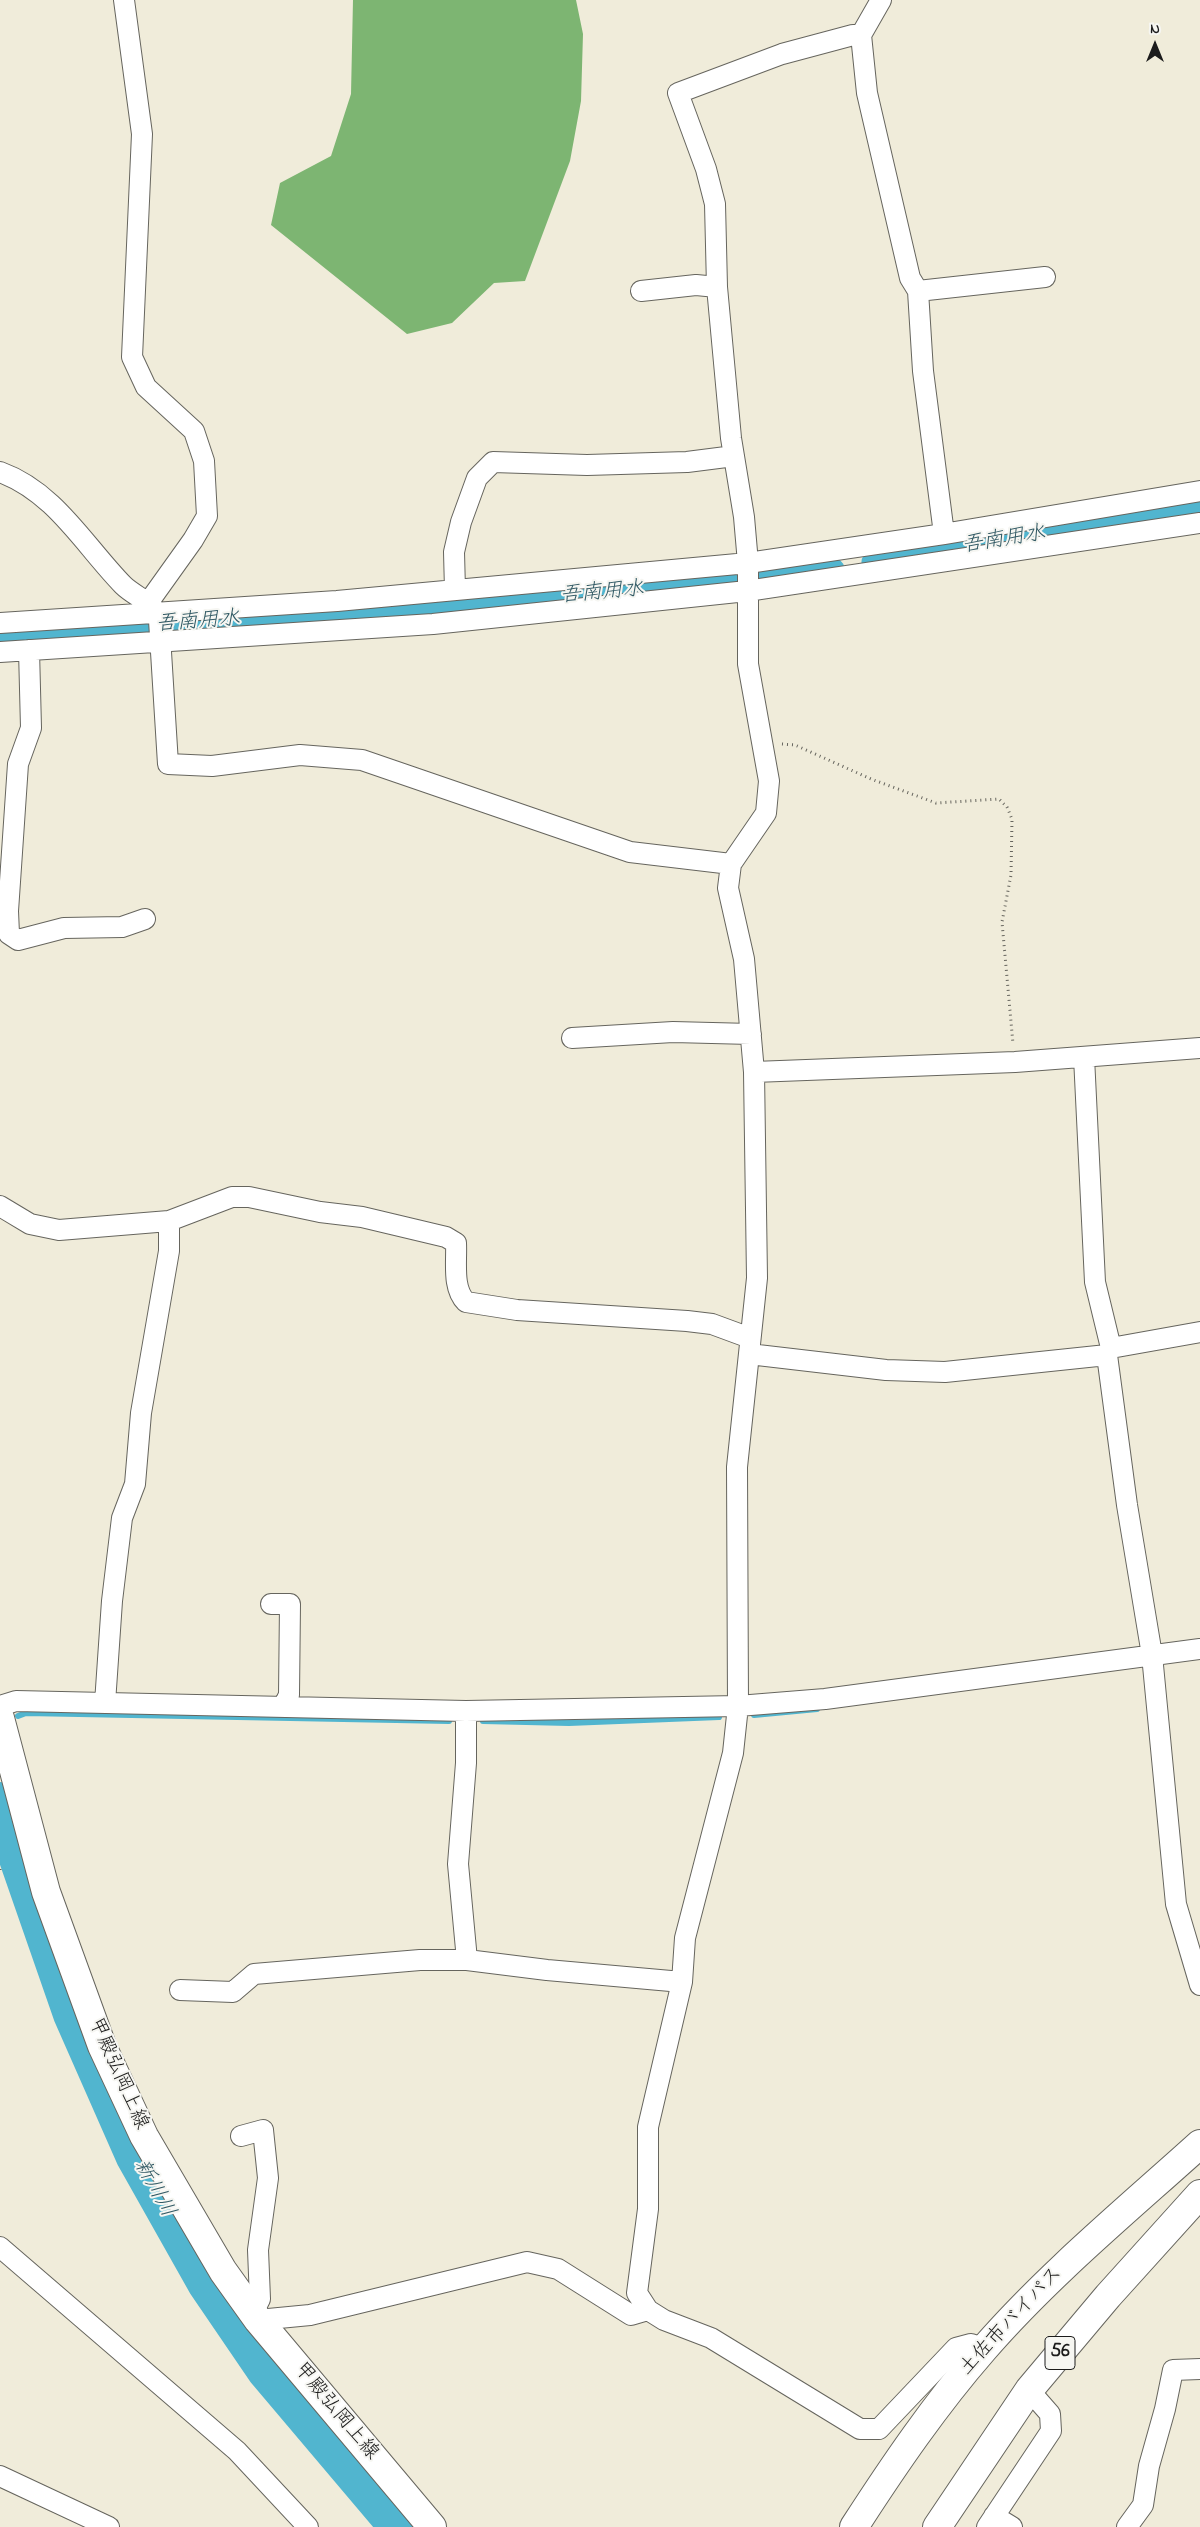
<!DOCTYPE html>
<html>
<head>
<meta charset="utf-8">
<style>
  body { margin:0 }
  #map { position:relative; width:1200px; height:2527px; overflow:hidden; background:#f0ecda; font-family:"Indie Flower",sans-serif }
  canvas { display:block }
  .north { position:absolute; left:1130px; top:20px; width:50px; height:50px; -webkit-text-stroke:4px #f6f6f2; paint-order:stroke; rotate:0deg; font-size:14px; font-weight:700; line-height:20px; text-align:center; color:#1c1c1c }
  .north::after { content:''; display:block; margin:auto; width:18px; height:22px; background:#1c1c1c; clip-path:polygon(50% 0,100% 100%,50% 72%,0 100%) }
</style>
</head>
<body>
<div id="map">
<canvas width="1200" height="2527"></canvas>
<div class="north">N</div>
</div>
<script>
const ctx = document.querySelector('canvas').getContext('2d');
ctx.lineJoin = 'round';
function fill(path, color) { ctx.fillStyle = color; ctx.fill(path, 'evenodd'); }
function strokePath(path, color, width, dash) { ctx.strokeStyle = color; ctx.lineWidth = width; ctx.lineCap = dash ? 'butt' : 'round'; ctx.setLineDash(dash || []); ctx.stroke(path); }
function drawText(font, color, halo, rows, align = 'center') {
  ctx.font = font + ' "Indie Flower","Klee One",sans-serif'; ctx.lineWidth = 4; ctx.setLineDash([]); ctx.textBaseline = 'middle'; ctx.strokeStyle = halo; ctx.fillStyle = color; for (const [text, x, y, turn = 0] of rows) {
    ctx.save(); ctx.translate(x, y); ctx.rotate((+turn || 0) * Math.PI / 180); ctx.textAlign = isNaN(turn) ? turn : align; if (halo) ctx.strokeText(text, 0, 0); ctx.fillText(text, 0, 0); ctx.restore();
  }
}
fill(new Path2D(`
  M353,0H576L583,34L581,101L570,161L525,281L494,283L452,323L407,334L271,225L280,183L331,156L351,94Z`), '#7db572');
strokePath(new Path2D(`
  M754,1715L817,1709
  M18,1716L26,1713L449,1721
  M483,1721L569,1723L719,1717`), '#51b5cf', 6);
strokePath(new Path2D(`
  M872,562L1200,509
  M0,637L613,594L834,569`), '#51b5cf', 21);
strokePath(new Path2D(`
  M0,1801L7,1827L72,2014L135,2157L206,2283L266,2371L398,2527`), '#51b5cf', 38);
const street = new Path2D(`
  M124,0L142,134L132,357L146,387L194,431L204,461L207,516L193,540L148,603L158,613L159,620L168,764L212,766L300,755L362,760L630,852L731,864
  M881,0L861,35L867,93L910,278L918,291L923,371L944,534
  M861,35H853L782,54L678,93L706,169L715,204L717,287L731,438L744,517L748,563V664L769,781L766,813L731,864L728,888L744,959L754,1072L757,1278L737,1467L738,1706L733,1753L685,1938L682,1982L648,2127V2209L637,2293L648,2310L664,2320L711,2338L860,2429H879L956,2348L971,2344L984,2348
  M641,291L696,285L717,287
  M918,291L1045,277
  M0,472C55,492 84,545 123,585C130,592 140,597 148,603
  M455,590L454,552L461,522L477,478L493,462L587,465L687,462L734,456
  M0,623L337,601L748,563L944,534L1200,491
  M29,650L31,728L18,764L8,911L9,934L18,940L64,928L122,927L145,919
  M0,652L433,624L747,591L1200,523
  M572,1038L673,1032L751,1034
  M1084,1057L1095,1282L1111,1348L1107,1355
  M754,1072L1015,1062L1200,1048
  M0,1206L30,1224L59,1230L169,1221V1251L141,1413L135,1484L122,1518L112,1601L105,1703
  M169,1221L232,1197H249L320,1212L362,1217L446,1237L456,1243C457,1262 452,1288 466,1302L517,1310L687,1321L712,1324L750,1338
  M1111,1348L1200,1332
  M749,1354L886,1370L945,1372L1107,1355L1127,1505L1152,1655L1176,1904L1200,1985
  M271,1604H290L289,1695L283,1707
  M0,1706L16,1701L466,1711L738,1706L825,1699L1200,1649
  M466,1711V1763L458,1864L467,1960
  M180,1990L233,1992L254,1974L420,1960H467L547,1970L682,1982
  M241,2136L263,2130L268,2178L258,2250L260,2299L253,2313
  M0,2247L237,2451L308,2527
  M258,2320L310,2315L527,2262L558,2269L631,2315L648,2310
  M0,2476L109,2527
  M994,2516L1012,2527
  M987,2527L1051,2431L1050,2414L1029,2390
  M1127,2527L1143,2505L1149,2466L1165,2409L1173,2370L1200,2369`);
const secondary = new Path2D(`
  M0,1718L46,1892L102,2046L144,2136L223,2271L258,2320L432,2527`);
const highway = new Path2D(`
  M854,2527C894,2465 935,2405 983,2350C1047,2276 1128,2209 1200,2144
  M937,2527L1029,2390L1108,2296L1200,2194`);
strokePath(street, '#66655e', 22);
strokePath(secondary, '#66655e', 30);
strokePath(highway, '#66655e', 30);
strokePath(new Path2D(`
  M782,744L795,745L871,779L936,803L999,799L1007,807L1012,819L1011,875L1002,922L1013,1044
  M0,1869V1874`), '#66655e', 3, [1, 4]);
strokePath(street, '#fff', 20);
strokePath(secondary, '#fff', 28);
strokePath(highway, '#fff', 28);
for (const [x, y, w] of [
  [1060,2353,30]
]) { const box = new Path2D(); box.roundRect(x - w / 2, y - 16.5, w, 33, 4); ctx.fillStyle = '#f6f6f2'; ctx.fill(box); strokePath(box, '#1c1c1c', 1); }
drawText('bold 19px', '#1c1c1c', null, [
  ["56",1060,2353]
]);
drawText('20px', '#1c1c1c', '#f6f6f2', [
  ["甲殿弘岡上線",117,2074,66],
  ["土佐市バイパス",1012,2322,-47],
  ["甲殿弘岡上線",335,2412,50]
]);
drawText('italic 21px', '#315964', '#f6f6f2', [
  ["吾南用水",1004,541,-9],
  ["吾南用水",602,594,-5],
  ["吾南用水",198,623,-4],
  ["新川川",153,2189,61]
]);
</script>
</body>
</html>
